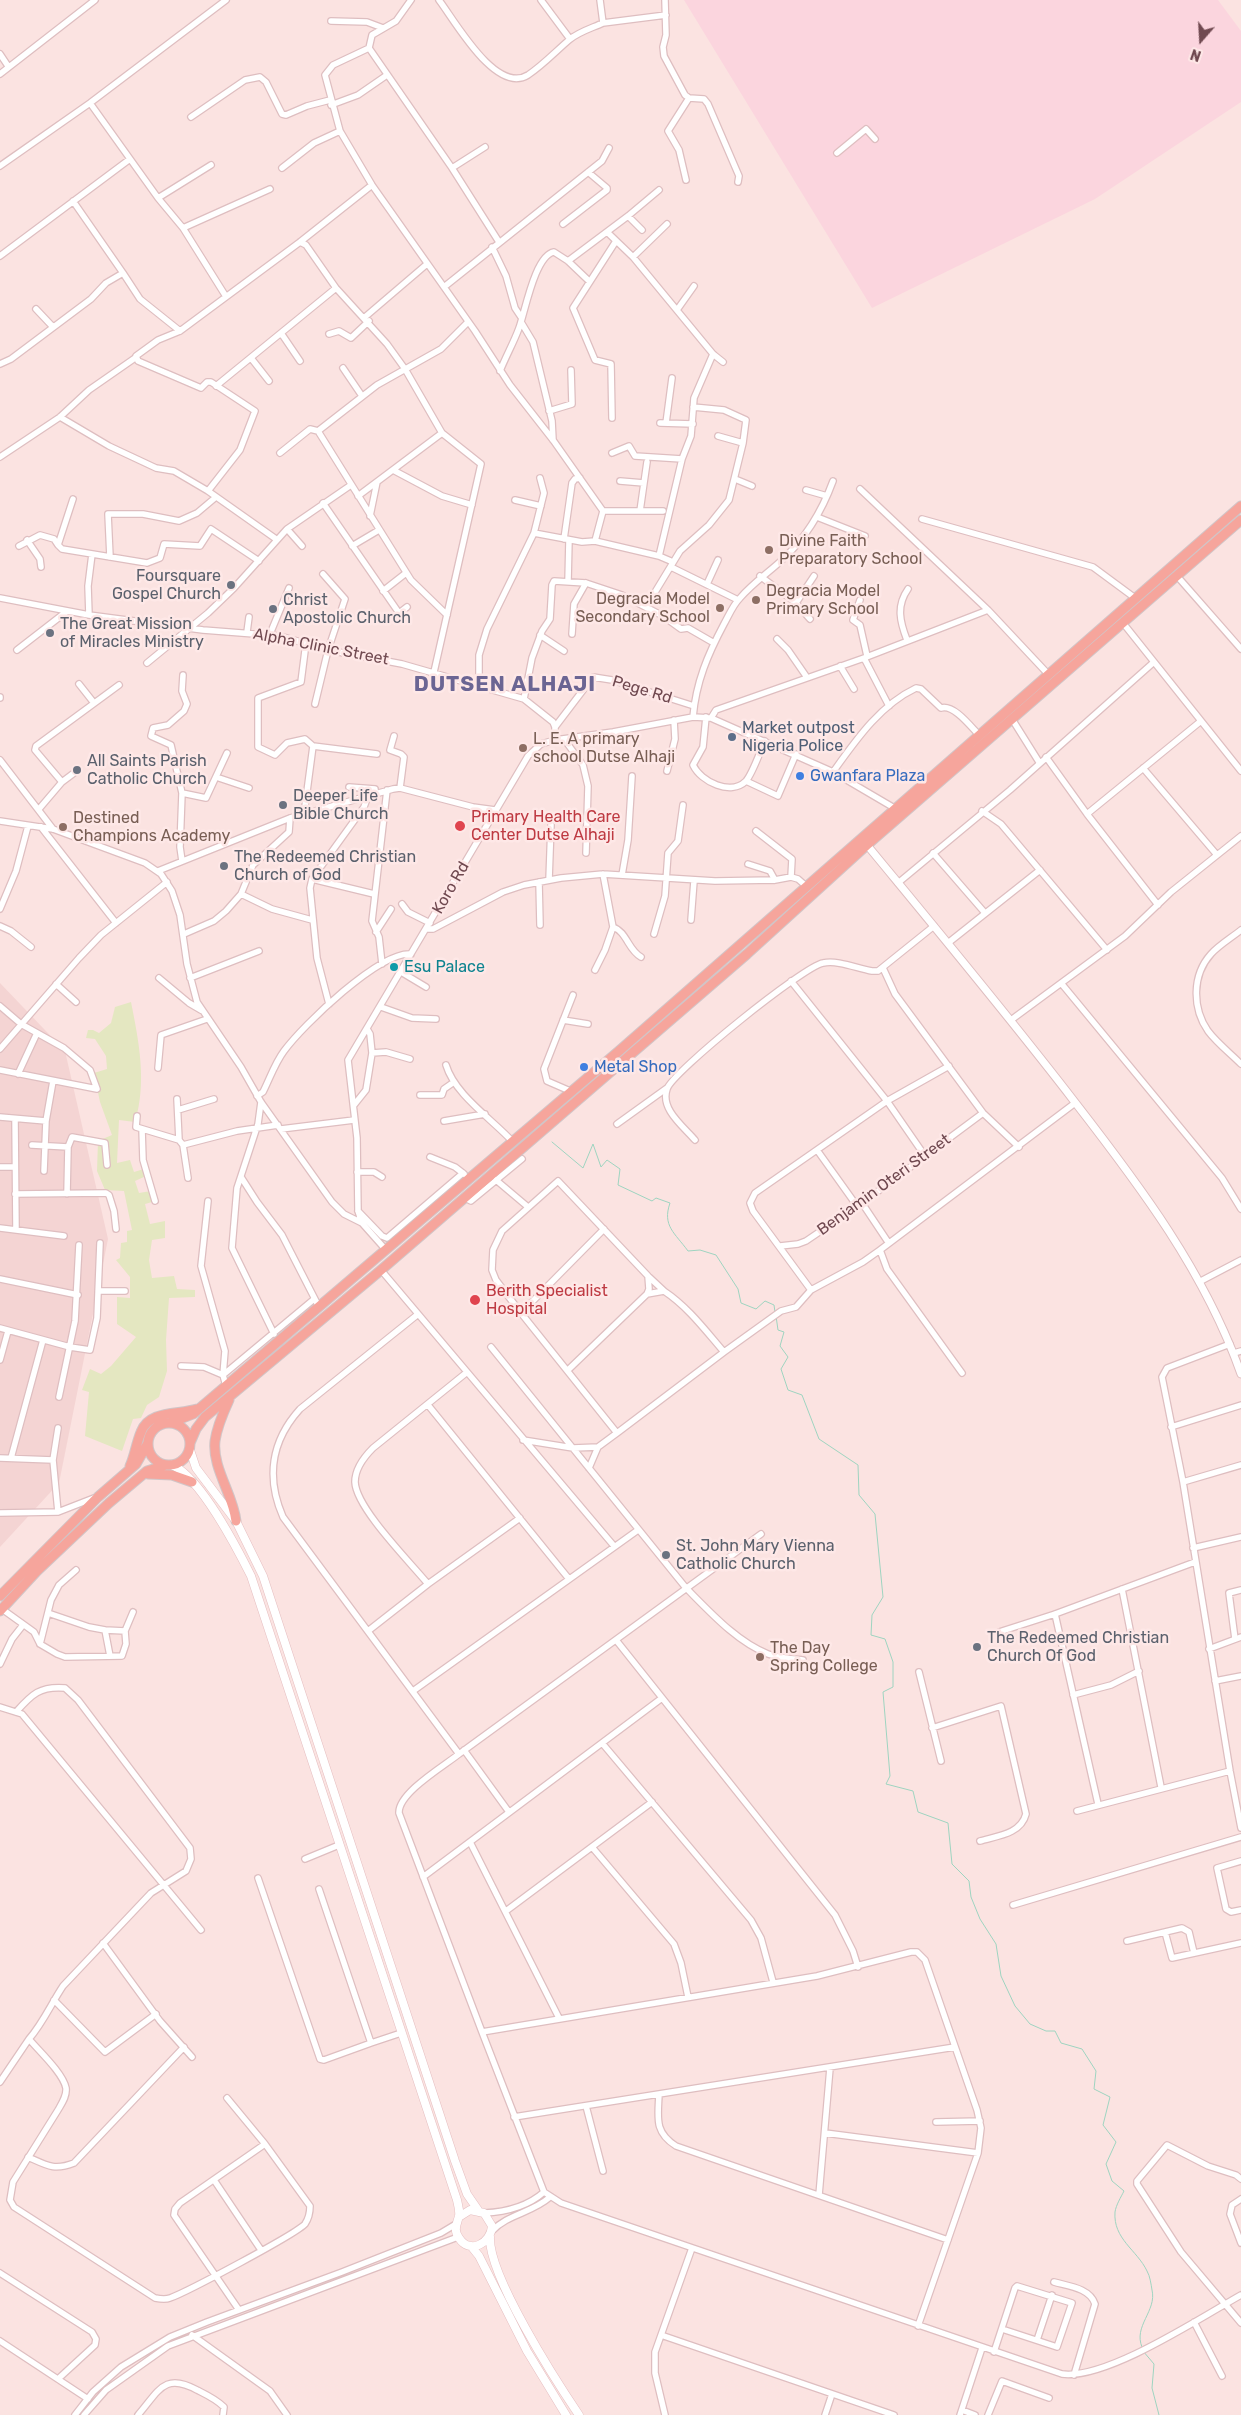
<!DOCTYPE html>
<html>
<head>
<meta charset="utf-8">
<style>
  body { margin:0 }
  #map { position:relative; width:1241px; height:2415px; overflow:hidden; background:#fbe3e1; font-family:Rubik,sans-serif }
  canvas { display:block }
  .north { position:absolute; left:1176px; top:15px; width:50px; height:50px; -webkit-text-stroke:4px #fee8e7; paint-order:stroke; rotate:199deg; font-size:14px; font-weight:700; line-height:20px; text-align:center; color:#704950 }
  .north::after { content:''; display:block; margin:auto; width:18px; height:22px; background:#704950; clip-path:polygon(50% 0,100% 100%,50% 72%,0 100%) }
</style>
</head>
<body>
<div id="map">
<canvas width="1241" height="2415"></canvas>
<div class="north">N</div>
</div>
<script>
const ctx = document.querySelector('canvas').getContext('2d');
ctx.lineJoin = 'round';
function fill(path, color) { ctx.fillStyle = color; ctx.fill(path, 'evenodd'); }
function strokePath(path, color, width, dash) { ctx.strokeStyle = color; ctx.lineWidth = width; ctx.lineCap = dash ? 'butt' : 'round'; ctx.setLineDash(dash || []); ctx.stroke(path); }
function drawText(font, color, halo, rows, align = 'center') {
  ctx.font = font + ' Rubik,sans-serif'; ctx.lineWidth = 5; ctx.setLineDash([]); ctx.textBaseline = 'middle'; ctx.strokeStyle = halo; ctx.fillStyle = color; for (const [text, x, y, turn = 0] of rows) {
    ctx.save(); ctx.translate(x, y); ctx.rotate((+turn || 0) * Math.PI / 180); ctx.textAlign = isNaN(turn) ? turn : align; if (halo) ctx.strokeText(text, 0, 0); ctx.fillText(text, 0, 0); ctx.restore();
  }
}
fill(new Path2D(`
  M0,983L65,1051L108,1239L59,1483L0,1547Z`), '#f4d4d3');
fill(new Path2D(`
  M684,0H1218L1241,31V102L1095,199L872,308Z`), '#fbd5de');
fill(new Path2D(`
  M131,1002C139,1042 147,1082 135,1122L119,1120L117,1163L130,1160L134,1172L144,1169L146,1176L135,1181L139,1193L151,1191L152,1202L145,1204L150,1224L165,1221V1238L152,1240L149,1260L152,1278L174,1276L177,1289L195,1290V1297L169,1298L166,1340L167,1371L159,1397L147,1405L141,1418L133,1419L122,1451L85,1436L89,1392L82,1390L90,1369L101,1374L111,1366L136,1337L117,1324V1297L130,1298V1277L116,1260L120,1258L121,1243L127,1242V1231L132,1230L124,1191L105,1190L97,1171L98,1141L112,1135L100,1102L94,1073L107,1069L106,1056L95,1039L86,1038L88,1030H93L99,1033L111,1023L115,1007Z`), '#e4e7c1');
strokePath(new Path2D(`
  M552,1142L583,1168L593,1144L601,1167L607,1160L620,1169L618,1185L652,1201L656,1198L670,1203C662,1226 675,1233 688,1251L700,1250L716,1255L738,1289L741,1303L756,1309L765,1301L774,1305L775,1312
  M776,1316L778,1330L784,1332L780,1346L788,1357L781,1369L788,1390L802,1395L819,1439L858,1465L859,1495L875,1514L883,1597L872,1615L871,1635L885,1639L893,1662V1687L883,1692L890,1776L886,1784L913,1791L918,1812L948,1823L952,1864L969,1881L971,1897L980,1919L996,1944L1001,1976L1015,2006L1030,2024L1046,2031H1055L1061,2043L1082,2049L1096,2071L1094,2089L1110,2097L1103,2125L1116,2142L1106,2164L1112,2181L1124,2191C1121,2197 1116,2205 1115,2212C1113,2239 1137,2250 1147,2271C1150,2276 1151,2284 1152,2290C1157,2311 1133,2326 1142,2347
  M1143,2351L1154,2364L1152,2388L1159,2415`), '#9ed4c0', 1);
const minor = new Path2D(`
  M411,0L396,21L372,35L369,48L452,168L499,242
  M439,0C455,21 496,95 528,75C543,65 555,52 569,40C578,32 592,28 603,23
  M541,0L570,39
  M600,0L603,23L666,15
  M665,0L666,35L663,47L664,56L685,95L689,98L704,99L708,104L739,176L738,182
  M331,21L367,22L383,28
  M369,48L333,65L325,75L340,131L372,185L475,331L510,385L553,440L603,511
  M0,54L8,66
  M0,74L95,0
  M90,103L158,198L183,228L225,295
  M331,105L358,95L387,75
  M191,117L245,80L260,77L266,82L282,114L286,115L307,106L330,100
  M837,153L866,129L875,139
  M0,166L90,103L226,0
  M282,168L314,143L340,131
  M452,168L485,147
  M686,180L679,150L668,131L689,98
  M158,198L211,165
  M73,201L123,273
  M628,216L642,230
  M563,224L607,190V188L588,172
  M183,228L270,189
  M607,232L633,257L713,354L723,362
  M300,242L306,245L336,288L387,344L405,369L442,433L481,464L434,672
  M492,247L506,276L515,308L521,317
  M0,256L130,159
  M633,257L667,224
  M568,261L628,216L659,190
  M444,287L602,161L609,148
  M36,309L53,327
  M677,310L694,286
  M365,317L427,264
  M521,322L533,342L552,421L553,440
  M281,333L300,361
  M329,334L339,331L351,338L369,321
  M251,358L269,381
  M0,364L11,359L91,299L106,283L123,273L140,299L180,331
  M343,368L362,396
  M500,371C506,356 514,342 519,328C525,312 535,255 554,252L568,261L589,281
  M216,386L336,288
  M549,411L572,404L571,370
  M60,417L109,446L156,468L174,471L208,491L276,539
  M612,418L611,364L595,360L573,308L616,241
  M660,423L693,424
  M666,423L672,378
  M318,431L377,385L441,349L468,322
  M718,436L743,443
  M280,453L310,429L318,431L411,580L447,615
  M612,453L629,446L635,456L682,459
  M0,457L60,417L89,390L135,358
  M393,470L442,496L472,505
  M735,479L752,486
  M620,481L644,483
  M860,489L988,610L1048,674
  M806,490L827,496
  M208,491L240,450L255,411L211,382H207L201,388L138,361L136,356L158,340L180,331L300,242L372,185
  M358,496L442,433
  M73,499L58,545L62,549L147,563L160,558L164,544L200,546L211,529L259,561
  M515,500L541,506
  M323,503L399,613
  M603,511H663
  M640,511L647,462
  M370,516L377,482
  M817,517L865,536
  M922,519L1093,567L1135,598
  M287,529L302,546
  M534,533L582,542L595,541L659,556L673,562
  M564,539L572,483L575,479L580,478
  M27,540L40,559L41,567
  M595,541L603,511
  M19,546L40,535L54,539L58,545
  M352,546L379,530
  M659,556L682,459L691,436L694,398L713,354
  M110,557L108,514H143L179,521L197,513L216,497
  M671,567L738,600
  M760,576L796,603L810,619
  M1177,576L1241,649
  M568,582L569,540
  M707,584L718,560
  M383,591L406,573
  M0,598L89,615L203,630L280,636L328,650L402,664L524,699L553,722L555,727V740
  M860,600L853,620L860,625L867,656
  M796,603L814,576
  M646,607L680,551L709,525L729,500L743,443L746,420L724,410L693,407
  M89,615L88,586L92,554
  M393,618L407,607
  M1123,623L1241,771
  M247,632L249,617
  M270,634L289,588
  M572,634L574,604L586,583
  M540,635L564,651
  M777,639L788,650L806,676
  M907,640C900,622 896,606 908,589
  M306,643L301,682L258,698V747L275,755L287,743L305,739L313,746L377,754
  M17,650L66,612
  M864,658L889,706
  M147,663L208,613L234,588L287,529L351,485
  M840,666L854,689
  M79,684L94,703
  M479,685V655L487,629L534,533L544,493L540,478
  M0,698V697
  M524,699L532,658L542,631L550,619L552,585L554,581L586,583L622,595L663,616L681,629L688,628L714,643
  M315,704L328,650L345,599L323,574
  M693,717C696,682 708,654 724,624C729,615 733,605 740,598C753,583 768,573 782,560C806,538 822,511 833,481
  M706,717L703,747L693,765C701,782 731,796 746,781C753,773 760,751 765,741
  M711,718L716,710L864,658L988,610
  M1012,719L1039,762
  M555,727L593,677L612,680L694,706
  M394,736L390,750L401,754L404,757L400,788
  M564,739L583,765L588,786L586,853
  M1046,757L1087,814L1158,905
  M0,760L53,829
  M1143,768L1217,855
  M667,771L675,739L674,720
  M833,772C856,740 880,705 916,688L921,689L941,708C954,704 971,727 979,735
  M216,777L249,788
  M746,781L778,796L796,754
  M62,782L35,750L36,746L119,685
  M349,787L375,789V794
  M182,793L206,798L227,753
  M39,809L62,782L74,773
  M982,811L1001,824L1107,950
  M304,814L313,746
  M1087,814L1201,721
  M0,821L53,829L145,863L161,874L172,891L180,915L187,964L197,1002L241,1067L261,1102L332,1202L344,1214L362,1223
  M41,827L116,923
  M756,831L792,859L791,877
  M933,853L985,913
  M182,861L180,847L182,793L171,745L151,736L153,728L168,725L184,711L187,704L182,691L183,675
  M748,864L770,871L775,880
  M158,871L290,818L393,789L400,788L473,807L495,810
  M622,875L628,840L632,776
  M312,879L374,894
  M549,880L551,825
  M539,882L540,925
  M898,883L1010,790L1154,662
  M241,894L272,909L312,920
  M402,904L408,912L430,923
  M0,909L16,871L28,826
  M691,920L694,881
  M0,926L11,931L31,947
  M613,927C627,932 628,950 641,957
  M427,929H433L503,892L524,885L561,878L603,874L715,881L775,880L791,877L798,879L806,886
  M1241,930C1231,938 1219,945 1211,954C1192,975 1192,1008 1208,1031C1217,1043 1230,1053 1241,1064
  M376,932L391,909
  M184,934L214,921L226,911L241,894L253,865L289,832L290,818
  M654,934L665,896L668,853L678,841L683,805
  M948,943L1040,870
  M382,964L379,937L372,921L387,790
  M883,968L895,994L983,1113L1019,1147
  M595,970L605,950L613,927L603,874
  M401,972L426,987
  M159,978L189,1003L201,1010
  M190,978L259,951
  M791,981L887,1101L925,1156
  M1061,983L1222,1178L1241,1209
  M56,984L76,1002
  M329,1004L317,958L310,888L312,879L364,807L368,796
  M0,1006L21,1024L64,1048L90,1070L97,1089L0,1070
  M381,1007L412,1018L436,1019
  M563,1020L588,1024
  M1011,1020L1125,936L1171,892L1241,836
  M367,1029L370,1034L372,1053L386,1052L410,1059
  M0,1049L79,958L101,935L167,882
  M446,1065C455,1095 492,1119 513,1142
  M158,1068L161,1035L207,1019
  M18,1074L37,1033
  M570,1091L547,1081L544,1069L573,995
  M420,1095H442L444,1089L454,1082
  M257,1096L263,1092C270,1078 275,1063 284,1051C303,1025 380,951 411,954
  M177,1099L179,1140
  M261,1102L258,1124L237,1188L232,1248L274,1334
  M354,1105L366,1090L372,1053
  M178,1110L214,1099
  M137,1116L136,1127L179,1140L183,1145L188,1178
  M0,1117L46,1121
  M15,1119L16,1229
  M444,1121L485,1114
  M617,1124L667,1088
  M142,1129L143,1160L155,1201
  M281,1129L354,1120
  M695,1140C683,1126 660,1109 667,1089C672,1072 804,966 823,963C838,960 856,968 872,971H878L934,926
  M32,1145L68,1147
  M183,1145L237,1131L278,1125
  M817,1150L857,1206
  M430,1157L455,1167L464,1174
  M0,1167H15
  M44,1171L46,1121L53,1081
  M357,1172H374L382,1177
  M241,1177L257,1202L282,1235L319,1307
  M496,1180L528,1207
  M15,1194L106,1193L109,1195L114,1211L116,1229
  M67,1194L68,1147L72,1137L105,1143L107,1165
  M465,1198L471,1201L522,1159
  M208,1201L201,1266L225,1351L223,1375L226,1386
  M862,1203L888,1242
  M358,1211L382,1236L387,1238L463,1173
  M0,1228L64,1236
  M780,1246L798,1244L806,1241L862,1203L983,1113
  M386,1250L362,1223L358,1211L357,1138L348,1060L528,756L541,744L555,740L613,732L693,717L711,718L833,772L896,809
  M381,1270L614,1546
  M649,1277L664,1291
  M0,1279L78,1295
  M1199,1282L1241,1260
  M811,1290L753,1211L750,1203L755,1193L887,1101L949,1066
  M98,1291H125
  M521,1313L604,1229
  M417,1315L300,1409C271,1441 266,1478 283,1517L459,1754
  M0,1328L70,1347L90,1350L97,1318L100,1243
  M1230,1344L1167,1368L1162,1377L1183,1482L1230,1771L1241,1828
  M491,1347L686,1588C710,1612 737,1642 768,1654C779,1658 792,1659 803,1660
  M724,1352L781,1311L796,1307L811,1290L863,1262L880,1250
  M1234,1353L1241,1351
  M0,1360L8,1331
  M181,1366L204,1367L223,1375L313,1300
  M962,1373L887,1269L880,1250L1075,1103
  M59,1397L75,1321L79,1245
  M428,1405L569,1579
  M1171,1427L1241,1405
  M617,1433L724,1352C705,1330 688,1307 664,1291L647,1294
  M523,1440L573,1448L598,1447L617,1433L521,1313L496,1280L492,1270L493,1250L502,1231L558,1181L648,1276L649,1289L647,1294L568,1370
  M0,1458L53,1460
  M11,1458L43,1340
  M589,1468L598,1447
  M1183,1482L1241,1465
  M58,1512L53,1460L58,1428
  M0,1513L58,1512L94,1498
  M761,1534L459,1754C444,1766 398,1793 399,1813L482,2032L544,2192L561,2203L1062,2374C1106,2380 1200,2318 1241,2295
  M1193,1548L1241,1537
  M428,1584C410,1562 356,1508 355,1482C355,1468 364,1457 373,1448L466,1373
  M1122,1589L1161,1787
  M2,1609L34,1632L40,1644L57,1654L65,1657L122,1656L126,1644L125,1631L105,1630L110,1656
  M48,1613L89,1627L105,1630
  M1055,1614L1098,1804
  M125,1631L133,1612
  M368,1631L428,1584L520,1518
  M999,1632L1055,1614L1195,1562
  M1235,1639L1229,1593L1241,1590
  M616,1640L835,1915L853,1951L858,1967
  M40,1644L51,1600L59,1585L76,1570
  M1209,1649L1241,1637
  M0,1664L12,1639L23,1625
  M919,1672L941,1761
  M1215,1681L1241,1676
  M413,1691L638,1530
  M1073,1695L1111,1685L1139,1671
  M0,1707L22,1714L201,1930
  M16,1712C32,1694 40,1686 65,1688L78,1700L190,1848L191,1859L186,1871L151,1893L63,1986C51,2004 43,2023 29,2039
  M932,1728L1001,1706L1026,1814C1021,1834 997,1836 980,1841
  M602,1743L751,1920L761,1938L773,1982
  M464,1750L509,1812
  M1077,1811L1230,1771
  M470,1842L559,2018
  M592,1847L674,1944L681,1963L688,1997
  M305,1859L339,1845
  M1241,1861L1217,1868L1226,1909L1231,1912L1241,1910
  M423,1877L662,1698
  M258,1878L320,2059L324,2060L371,2043
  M319,1889L371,2043L401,2033
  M1013,1905L1241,1837
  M506,1911L652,1802
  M1165,1932L1172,1958L1241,1943
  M1127,1941L1182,1928L1189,1932L1194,1953
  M103,1943L160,2021L192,2057
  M54,2000L105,2052L156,2014
  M482,2032L817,1976L911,1952H917L925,1960L977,2110L981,2128L978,2153L918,2326
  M0,2082L29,2039C39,2051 63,2073 66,2088C67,2096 62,2103 58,2110L13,2182L10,2200L14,2207L155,2298C160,2299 165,2300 170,2298C187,2292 296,2234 305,2224C309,2218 310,2212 310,2206L265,2144L180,2203L175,2209L174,2215L239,2310
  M659,2094C658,2118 654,2132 676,2146L948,2240
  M227,2098L265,2144
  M586,2106L603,2171
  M514,2117L955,2047
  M936,2122L980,2121
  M825,2133L978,2153
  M28,2157C46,2165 54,2171 74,2163L184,2047
  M1241,2179L1236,2175L1208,2166L1167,2145L1137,2181V2184L1181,2252L1241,2323
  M214,2180L261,2250
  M819,2195L830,2068
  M1241,2199L1232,2205L1230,2214L1241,2243
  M484,2213C507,2212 527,2207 544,2192
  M492,2231C508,2214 532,2213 550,2197
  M0,2273L92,2332L96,2339L95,2345L58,2379
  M1054,2282C1068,2286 1090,2288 1095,2304L1074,2375
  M1194,2322L1222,2376
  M192,2335L270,2391L287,2415
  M661,2335L894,2415
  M1037,2340L1052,2295
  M0,2341L88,2399
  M994,2352L1015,2288L1017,2286L1072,2303L1057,2347L1002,2329
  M962,2410L975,2415
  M75,2415L93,2392L121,2367L170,2337L207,2322L342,2272L441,2233L456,2224
  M84,2415L106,2390L168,2346L458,2237
  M138,2415C159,2391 164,2372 197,2390C207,2395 216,2399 224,2407L223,2415
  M665,2415L655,2373V2352L692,2248
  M825,2415L832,2394
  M960,2415L982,2348
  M988,2415L1002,2381L1049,2398`);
const tertiary = new Path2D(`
  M867,845C937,930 1007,1014 1074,1101C1140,1186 1205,1272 1241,1374`);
const secondary = new Path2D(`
  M190,1450L196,1468L236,1521L263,1576L455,2161L467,2194L478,2210
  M172,1465C200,1477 237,1548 251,1576L457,2200C458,2205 460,2211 459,2216C457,2224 453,2230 459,2238C470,2255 491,2243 492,2226L484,2213L470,2210L459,2217
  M490,2237C488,2275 556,2381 579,2415
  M471,2246L479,2256L527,2351L566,2415`);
const primary = new Path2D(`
  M229,1400C223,1413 217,1427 215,1441C212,1468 233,1494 236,1521
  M148 1444a21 21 0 1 1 42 0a21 21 0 1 1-42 0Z
  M170,1423L193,1414L619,1051L1241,506
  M190,1443L196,1429L205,1417L381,1270L747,954L867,845L1241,520
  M130,1466C135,1455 136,1444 141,1432C149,1410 178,1415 197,1409
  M148,1474L172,1475L192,1482
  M0,1596L98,1497L136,1464L148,1443
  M0,1611L37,1571L109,1503L147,1471L166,1465`);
strokePath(minor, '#debec0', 8);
strokePath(tertiary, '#debec0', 9);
strokePath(secondary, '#e5bec0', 9);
strokePath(primary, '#d1c5c7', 11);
strokePath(minor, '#fff', 5.5);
strokePath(tertiary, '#fff', 7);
strokePath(secondary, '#fff', 8);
strokePath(primary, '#f6a59c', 9);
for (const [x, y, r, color] of [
  [769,550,5,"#8d6e63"],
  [231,585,5,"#6b7280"],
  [756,600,5,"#8d6e63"],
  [720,608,5,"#8d6e63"],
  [273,609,5,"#6b7280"],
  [50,633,5,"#6b7280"],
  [732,737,5,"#5c6f8a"],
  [523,748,5,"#8d6e63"],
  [77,770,5,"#6b7280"],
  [800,776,5,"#3f7fe0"],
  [283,805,5,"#6b7280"],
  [460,826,6,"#e0444e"],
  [63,827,5,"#8d6e63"],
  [224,866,5,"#6b7280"],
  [394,967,5,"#0f9aa8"],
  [584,1067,5,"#3f7fe0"],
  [475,1300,6,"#e0444e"],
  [666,1555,5,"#6b7280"],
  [977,1647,5,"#6b7280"],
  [760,1657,5,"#8d6e63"]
]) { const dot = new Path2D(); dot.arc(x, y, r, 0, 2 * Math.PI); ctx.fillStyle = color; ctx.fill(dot); strokePath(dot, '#fee8e7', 2); }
drawText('16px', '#785e54', '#fee8e7', [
  ["Divine Faith",779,541],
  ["Preparatory School",779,559],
  ["Degracia Model",766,591],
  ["Primary School",766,609],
  ["Degracia Model",710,599,"right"],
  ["Secondary School",710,617,"right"],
  ["L. E. A primary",533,739],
  ["school Dutse Alhaji",533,757],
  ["Destined",73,818],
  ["Champions Academy",73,836],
  ["The Day",770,1648],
  ["Spring College",770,1666]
], 'left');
drawText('16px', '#5b616d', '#fee8e7', [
  ["Foursquare",221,576,"right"],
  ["Gospel Church",221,594,"right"],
  ["Christ",283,600],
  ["Apostolic Church",283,618],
  ["The Great Mission",60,624],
  ["of Miracles Ministry",60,642],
  ["All Saints Parish",87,761],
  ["Catholic Church",87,779],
  ["Deeper Life",293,796],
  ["Bible Church",293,814],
  ["The Redeemed Christian",234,857],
  ["Church of God",234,875],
  ["St. John Mary Vienna",676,1546],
  ["Catholic Church",676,1564],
  ["The Redeemed Christian",987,1638],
  ["Church Of God",987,1656]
], 'left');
drawText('16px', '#704950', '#fee8e7', [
  ["Alpha Clinic Street",321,647,11],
  ["Pege Rd",642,690,17],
  ["Koro Rd",451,888,-60],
  ["Benjamin Oteri Street",884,1185,-36]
]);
drawText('16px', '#4e5e75', '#fee8e7', [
  ["Market outpost",742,728],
  ["Nigeria Police",742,746]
], 'left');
drawText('16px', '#366cbe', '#fee8e7', [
  ["Gwanfara Plaza",810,776],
  ["Metal Shop",594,1067]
], 'left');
drawText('16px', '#be3a42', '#fee8e7', [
  ["Primary Health Care",471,817],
  ["Center Dutse Alhaji",471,835],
  ["Berith Specialist",486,1291],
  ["Hospital",486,1309]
], 'left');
drawText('16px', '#0d838f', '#fee8e7', [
  ["Esu Palace",404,967]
], 'left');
ctx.letterSpacing = '1px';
drawText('bold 21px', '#6b6593', '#fee8e7', [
  ["DUTSEN ALHAJI",505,685]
]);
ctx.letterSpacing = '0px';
</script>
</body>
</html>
